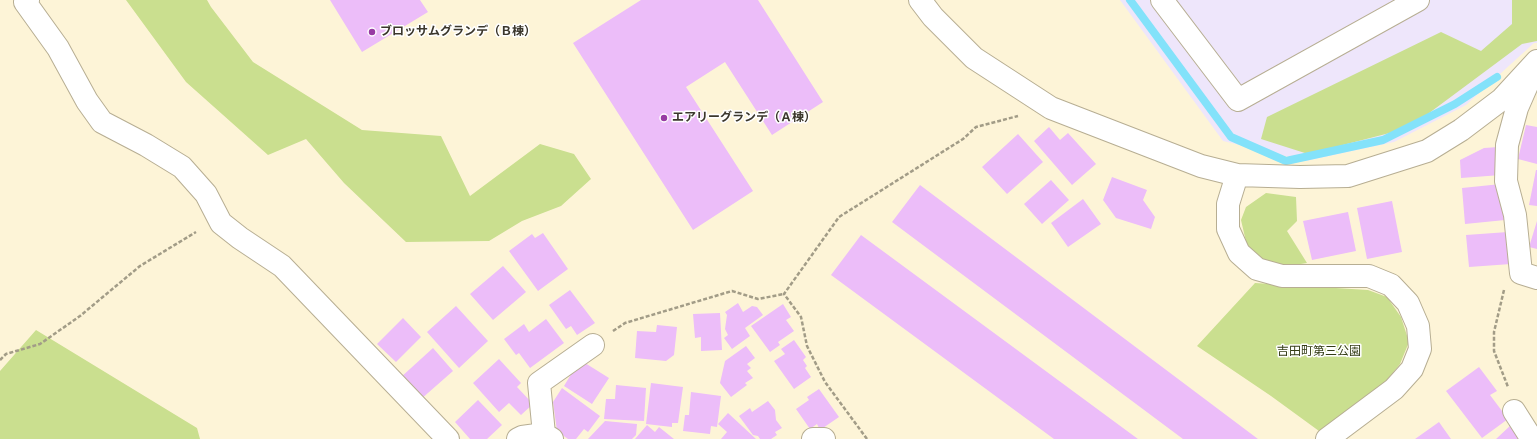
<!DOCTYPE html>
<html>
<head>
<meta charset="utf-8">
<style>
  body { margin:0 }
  canvas { display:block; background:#fdf4d7 }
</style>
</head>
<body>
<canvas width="1537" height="439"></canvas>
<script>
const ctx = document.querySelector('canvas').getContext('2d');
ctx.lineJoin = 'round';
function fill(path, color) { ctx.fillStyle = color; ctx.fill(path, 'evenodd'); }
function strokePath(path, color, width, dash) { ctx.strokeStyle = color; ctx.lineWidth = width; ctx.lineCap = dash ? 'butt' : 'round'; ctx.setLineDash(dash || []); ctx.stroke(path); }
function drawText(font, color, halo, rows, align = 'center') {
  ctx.font = font + ' "PT Sans Narrow","Noto Sans JP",sans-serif'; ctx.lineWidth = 3; ctx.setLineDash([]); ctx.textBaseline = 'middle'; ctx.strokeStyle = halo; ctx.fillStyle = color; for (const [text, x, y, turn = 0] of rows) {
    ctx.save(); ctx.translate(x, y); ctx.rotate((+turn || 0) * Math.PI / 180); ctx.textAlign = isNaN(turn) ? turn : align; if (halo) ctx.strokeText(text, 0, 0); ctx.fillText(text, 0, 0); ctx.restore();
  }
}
fill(new Path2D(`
  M1120,0H1537V43H1534L1466,105L1394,142L1306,161L1223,141Z`), '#eee6fb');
fill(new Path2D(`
  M126,0H207L211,7L253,62L362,130L441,136L470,196L540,144L574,154L591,179L561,206L522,221L489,241L406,242L344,183L306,139L268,155L186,82Z
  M1512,0H1537V41L1522,44L1409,128L1308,154L1261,139L1267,117L1441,32L1481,51L1512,24Z
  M1266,193L1296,197L1297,221L1287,231L1307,263L1282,267L1263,262L1247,246L1241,220L1246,207Z
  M1255,283L1368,290L1387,297L1401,317L1409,342L1400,364L1387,380L1367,397L1319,431L1271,396L1197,346Z
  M36,330L197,428L200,439H0V371Z`), '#cadf8f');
strokePath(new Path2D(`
  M1130,0L1231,137L1286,161L1383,140L1455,104L1497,77`), '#83e2fa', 8);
fill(new Path2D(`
  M330,0H420L428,12L362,52Z
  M641,0H758L823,102L772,135L725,62L686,87L753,191L693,230L573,43Z
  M1526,125L1537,127V164L1518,159Z
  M1049,127L1060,140L1068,133L1096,164L1072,185L1034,141Z
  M1018,134L1043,162L1007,194L982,167Z
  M1499,147L1501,175L1461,178L1460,160L1484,148Z
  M1536,170H1537V206L1529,205Z
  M1112,177L1147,190L1143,200L1155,217L1151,229L1116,218L1103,200Z
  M1051,180L1069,200L1042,224L1024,204Z
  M1501,184L1505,220L1465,224L1462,188Z
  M920,185L1258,439H1183L892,222Z
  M1083,199L1101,224L1068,247L1051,223Z
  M1392,201L1402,252L1367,259L1357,208Z
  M1348,212L1356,251L1312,260L1303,221Z
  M1537,221V249L1529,247Z
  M1508,232L1511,264L1469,267L1466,235Z
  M543,233L568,269L538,291L509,251L532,234L535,238Z
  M861,235L1138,439H1054L831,275Z
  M503,266L526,292L493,320L470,294Z
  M570,290L595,323L577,335L571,326L566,329L549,305Z
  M738,303L743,312L752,306L757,307L763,315L745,328L750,336L732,349L724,338L728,335L725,329L727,315L725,312Z
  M783,304L791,317L786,320L794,331L778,342L780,345L770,352L751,326Z
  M456,306L488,341L459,368L427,332Z
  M720,313L722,350L701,351V337L695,338L693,314Z
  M403,318L421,337L396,362L377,344Z
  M546,319L564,343L530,368L519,353L516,355L504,339L524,324L529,332Z
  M657,325L677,327L674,355L666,361L635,358L637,331L656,332Z
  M794,340L806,357L803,360L807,366L805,368L811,377L794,389L774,361L785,354L781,349Z
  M746,346L755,358L747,364L751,368L747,371L753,378L745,383L747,385L731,397L720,383L725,361Z
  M433,348L453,371L420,400L400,378Z
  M499,359L521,383L517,387L533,404L521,415L509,403L499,412L473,383Z
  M585,363L609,378L592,404L564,386L573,371Z
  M1479,367L1497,391L1490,395L1508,419L1482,438L1446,391Z
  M651,383L683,387L678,423H672V427L646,424Z
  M616,385L646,388L644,421L604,419L606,399H615Z
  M562,388L600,416L588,432L584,429L576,439H568L557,431L553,402Z
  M819,389L839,417L820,430L817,424L810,429L796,409L809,400L807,397Z
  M691,392L721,396L717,427L711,426L710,434L683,431L685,415H689Z
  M478,400L502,425L487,439H470L455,422Z
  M768,401L775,410L776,420L782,428L775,432L777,435L771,439H760L758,436L753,435L739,416L750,408L752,412Z
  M728,413L756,439H721L727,432L718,424Z
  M605,421L637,424L636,435L632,439H588Z
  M1439,422L1451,439H1415Z
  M647,425L655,432L659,427L674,439H635Z
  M1511,425L1524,439H1496Z`), '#ecbdf9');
const minor = new Path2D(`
  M28,0L25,2L58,48L87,101L102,122L146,145L182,167L206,194L221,223L240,238L282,266L448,439
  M920,0L933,17L974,58L1051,108L1201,166L1237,175L1300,177L1348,176L1427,151L1461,130L1502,99L1537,61
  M1162,0L1238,100L1418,0
  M1531,76L1517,108L1507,145L1506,181L1515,215L1521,273L1537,278
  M1237,175L1228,204V229L1239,253L1257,269L1282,276H1369L1391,285L1408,303L1418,326L1420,349L1412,369L1394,389L1327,439
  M1514,411L1528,433L1534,439
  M544,434L539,383L593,345
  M518,439L522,437L544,434L552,439
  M813,439H824`);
strokePath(minor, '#b7ae93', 24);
strokePath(new Path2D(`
  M1504,290L1494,332V351L1508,387
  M613,331L625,323L732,291L758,299L784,294
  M0,360L6,354L40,344L80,316L140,266L196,232
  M867,439L825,382L807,346L801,317L784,294L839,217L963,139L976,127L1018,116`), '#a29c87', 2.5, [4, 2]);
strokePath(minor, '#fff', 22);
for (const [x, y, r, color] of [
  [372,32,4,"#973aa3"],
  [664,118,4,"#973aa3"]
]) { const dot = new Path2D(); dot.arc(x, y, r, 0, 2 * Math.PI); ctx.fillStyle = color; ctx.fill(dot); strokePath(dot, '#fff', 1.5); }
drawText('bold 12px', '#3b372c', '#fff', [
  ["ブロッサムグランデ（Ｂ棟）",380,32],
  ["エアリーグランデ（Ａ棟）",672,118]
], 'left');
drawText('12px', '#343d16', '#fff', [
  ["吉田町第三公園",1319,352]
]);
</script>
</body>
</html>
